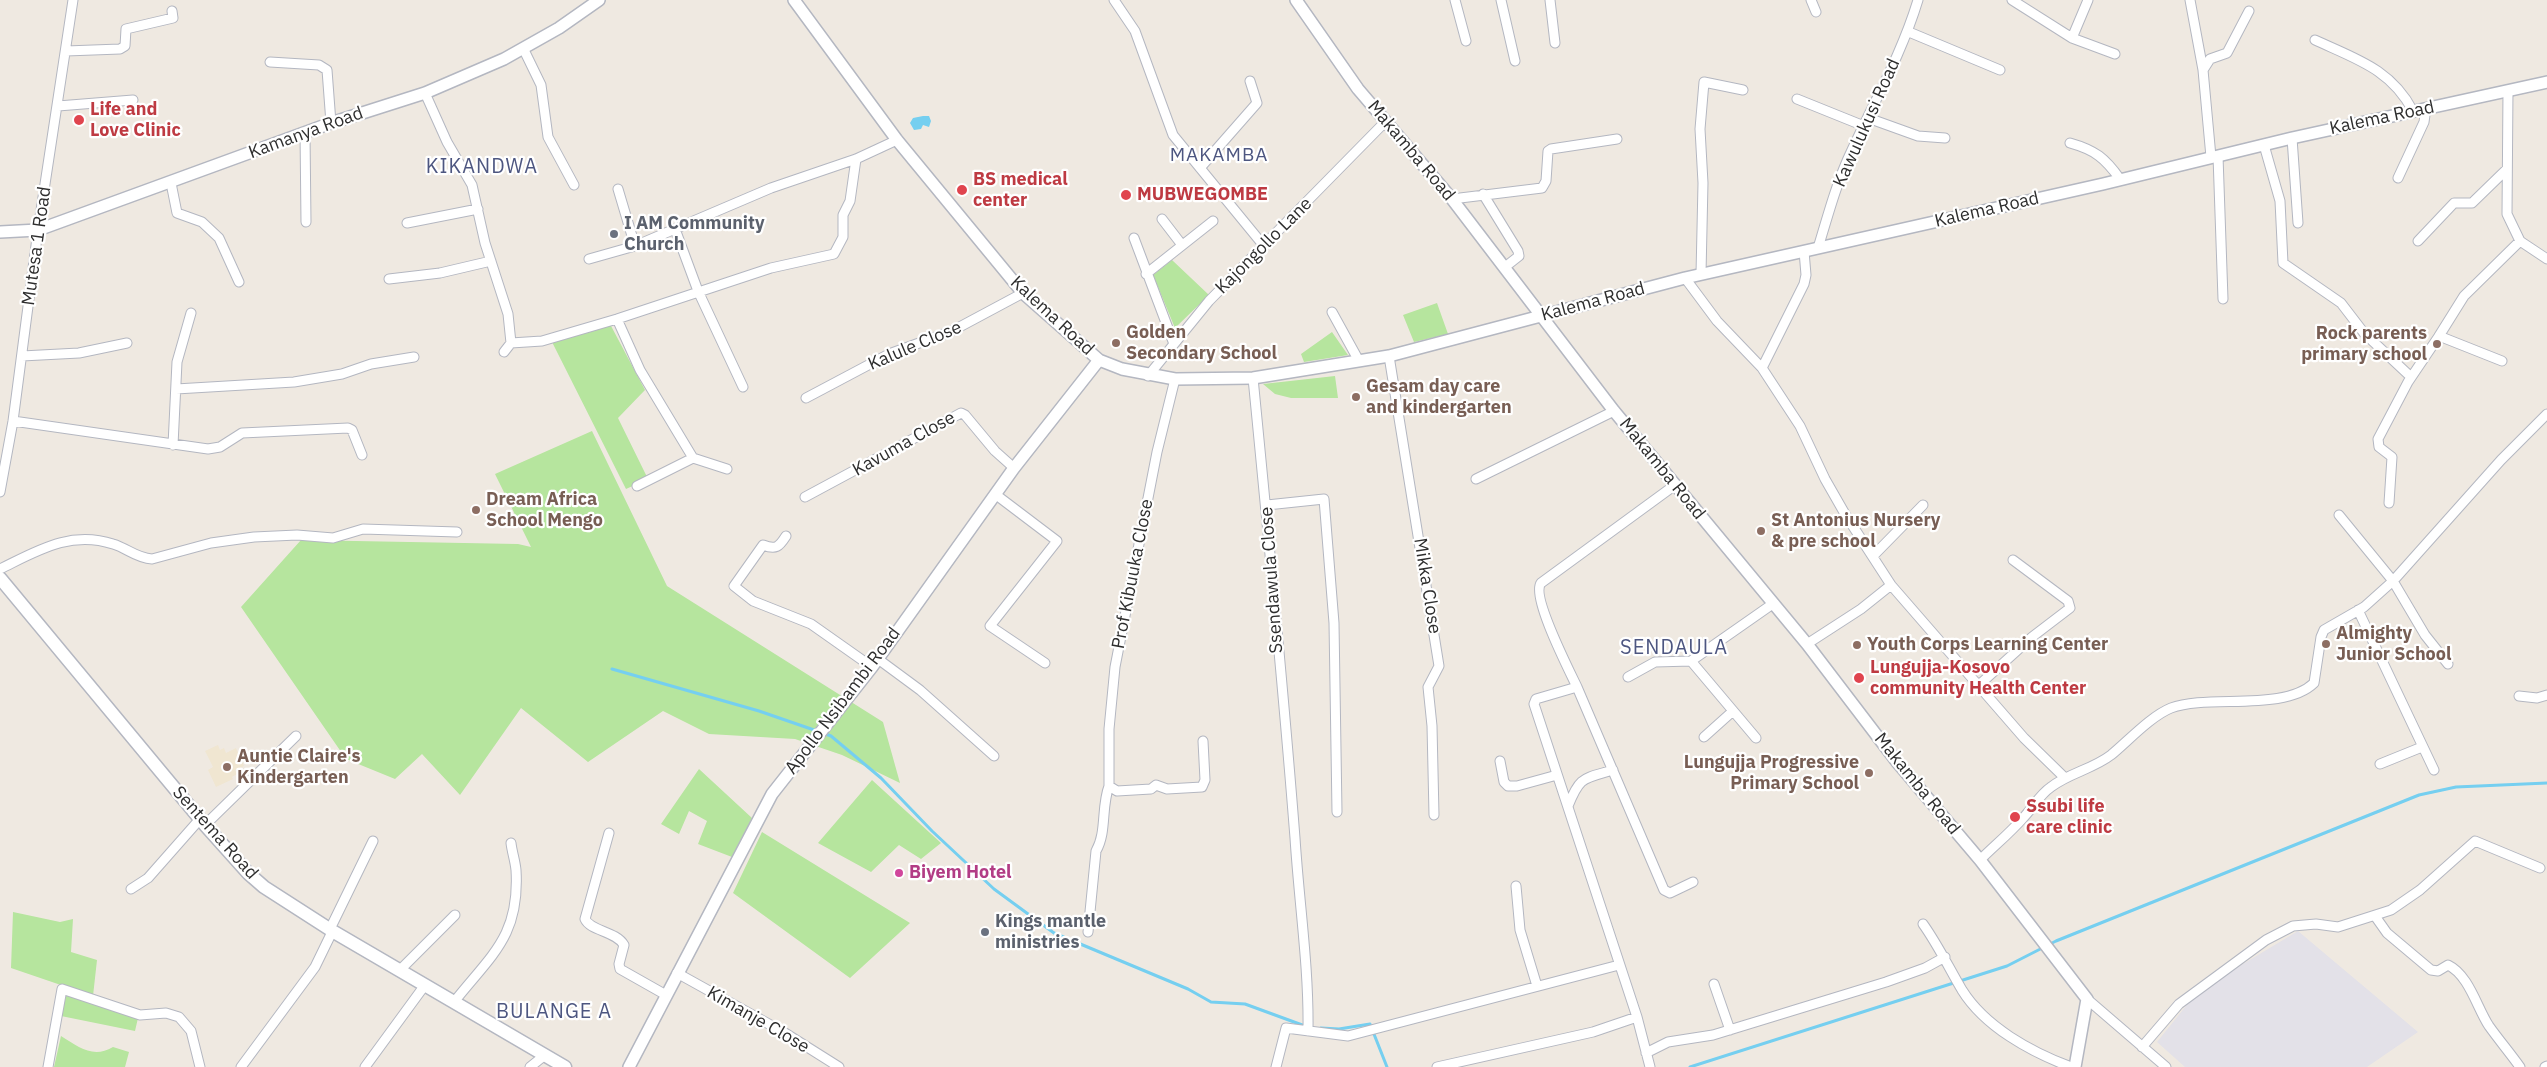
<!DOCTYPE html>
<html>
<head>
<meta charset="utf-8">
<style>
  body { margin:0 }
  canvas { display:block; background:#efe9e1 }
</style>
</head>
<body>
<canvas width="2547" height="1067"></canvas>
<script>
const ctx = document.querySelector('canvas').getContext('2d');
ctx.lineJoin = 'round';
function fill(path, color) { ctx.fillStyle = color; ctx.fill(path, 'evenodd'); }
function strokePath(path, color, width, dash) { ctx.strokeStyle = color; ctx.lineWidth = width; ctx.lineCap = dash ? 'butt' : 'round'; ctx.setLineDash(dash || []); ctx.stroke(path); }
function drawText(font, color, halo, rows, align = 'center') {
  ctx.font = font + ' "IBM Plex Sans",sans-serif'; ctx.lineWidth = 4.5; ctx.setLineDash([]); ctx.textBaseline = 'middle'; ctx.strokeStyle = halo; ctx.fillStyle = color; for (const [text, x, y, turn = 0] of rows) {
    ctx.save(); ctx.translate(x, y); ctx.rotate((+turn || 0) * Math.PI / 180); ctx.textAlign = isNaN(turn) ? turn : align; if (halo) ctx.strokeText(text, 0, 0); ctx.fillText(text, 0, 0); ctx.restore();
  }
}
fill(new Path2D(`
  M2298,931L2418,1032L2367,1067H2185L2157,1042L2198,991Z`), '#e3e1e8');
fill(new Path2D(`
  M218,745L220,750L224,748L226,753L236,748L244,766L235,770L237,774L232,777L233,779L216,787L208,770L213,767L205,751Z`), '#f0e6d1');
fill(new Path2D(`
  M1172,260L1209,295L1175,328L1153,275Z
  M1437,303L1448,334L1414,342L1403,315Z
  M610,324L645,390L618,418L648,479L626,489L552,342Z
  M1332,332L1348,355L1304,362L1301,354Z
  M1335,376L1338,398H1291L1275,394L1263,384Z
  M592,431L667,586L883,722L900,783L842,755L795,739L709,734L663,711L588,762L521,708L460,795L422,754L395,779L346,759L241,607L301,540L518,544L531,547L495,474Z
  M699,769L752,818L732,857L698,844L707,821L689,811L679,834L661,824Z
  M872,780L941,843L921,859L899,845L871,872L818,843Z
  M762,832L910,923L850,978L733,893Z
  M13,912L60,922L73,919L71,952L97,960L93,996L11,968Z
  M67,993L138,1018L135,1031L61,1016Z
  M61,1036C79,1047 93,1059 113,1047L129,1052L125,1067H54Z`), '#b6e59e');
fill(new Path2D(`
  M923,116H929L931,121L929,127L923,125L921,129L914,130L910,123L913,118Z`), '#75cff0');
strokePath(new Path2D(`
  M612,669L759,711L817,731
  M823,733L831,736L881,778L932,831L994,889L1054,933L1188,989L1211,1002L1245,1004L1305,1026
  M1321,1028L1339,1029L1370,1024L1387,1067
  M1690,1067L2007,966L2056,941L2419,795L2456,787L2547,783`), '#75cff0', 3);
const minor = new Path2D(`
  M1114,0L1135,31L1173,135L1264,246
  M1455,0L1466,41
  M1501,0L1515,61
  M1550,0L1555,43
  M1811,0L1816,12
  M2012,0L2072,38L2115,54
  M2190,0L2203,70
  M1909,32L2000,70
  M2072,38L2088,0
  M2315,40C2356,59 2391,69 2413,111
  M523,48L541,85L548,137L574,185
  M66,51L120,49L125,46L126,29L173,18L172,11
  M270,62L319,65L327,70L331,123
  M2508,91L2507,214L2520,241L2547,259
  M425,93L447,142L472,185L485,243L508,314L511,343L504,352
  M1797,99L1864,126
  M58,106L133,100
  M1868,118L1918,136L1945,138
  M305,133L306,222
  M2292,138L2298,223
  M2070,143C2095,150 2105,158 2120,179
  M2264,145L2280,201L2283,263L2341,303L2364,333L2411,377
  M2218,156L2223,299
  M2211,157L2203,70L2210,59L2227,53L2249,11
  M1200,168L1257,103L1250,81
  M2398,178L2424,122L2426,108
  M171,183L177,213L202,222L219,238L239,282
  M618,189L635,246
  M1483,194L1518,251L1519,256L1505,267
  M1452,199L1542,188L1546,181L1548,151L1551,149L1617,139
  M1162,219L1182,245
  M407,223L478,209
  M675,229L698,291L743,387
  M1134,238L1174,344
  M2418,241L2454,203H2472L2507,169
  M1818,248C1828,215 1837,181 1852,150C1875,100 1902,53 1918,0
  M1804,251L1806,275L1804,284L1762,368L1800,426L1825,479L1845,514L1891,585L2024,738L2065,778
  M589,259L635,246L771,188L856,159L897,140
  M1146,274L1213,221
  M1701,274L1703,183L1700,129L1704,82L1743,90
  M1685,278L1717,321L1762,368
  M389,279L440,273L491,261
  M1332,312L1359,361
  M617,319L640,370L693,458L637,486
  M511,343L542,341L617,319L771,268L834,254L843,237V215L850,201L856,159
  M22,356L79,353L127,343
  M1389,356L1439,666L1428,687L1432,726L1434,815
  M2502,361L2439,336L2464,296L2520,241
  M1148,376L1209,301L1386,121
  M1253,378C1268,531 1283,684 1295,838C1299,902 1309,967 1308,1031
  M1175,379L1157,452L1115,667L1109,729V786L1117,791L1151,789L1156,785L1167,789L1202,787L1205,780L1203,741
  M176,389L294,382L342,374L371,364L414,357
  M806,398L889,354L952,331L1023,293
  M13,421L208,449L220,447L242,433L348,428L352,430L362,455
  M173,445L177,362L191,313
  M693,458L727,469
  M1476,479L1614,411
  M0,492L13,421L38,230L73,0
  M995,494L1057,541L990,626L1045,663
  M805,497L961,413L965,415L995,451L1014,468
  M2389,503L2392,457L2379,447L2378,439L2408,382L2439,336
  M1267,505L1324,499L1334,623L1337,812
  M2339,515L2393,581L2425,635L2448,664
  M786,536C779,547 776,550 763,545L734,586L753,601L811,624L872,667
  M1873,556L1923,505
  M0,569C37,551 70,530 113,544C127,548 136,558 152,559L211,543L254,537L297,535L333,538L363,529L457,532
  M2358,610L2434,770
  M1807,644L1861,609L1891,585
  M878,659L920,690L994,756
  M1691,661L1756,738
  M1628,677L1655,662L1691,661L1774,603
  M1979,685L2032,637L2070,608L2068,601L2013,560
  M1577,687L1664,890L1670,893L1693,882
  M2519,696L2537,698L2547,695
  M1704,737L1733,711
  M1500,761L1504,782L1508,786H1517L1557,775
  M2380,764L2422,747
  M1568,806C1580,776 1583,779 1613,770
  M205,825L296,736
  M609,833L585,919C590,931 616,931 624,945L619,964L620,969L666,995
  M1980,860C1994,846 2010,833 2023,818C2033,808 2039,795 2051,787C2069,773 2093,769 2111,755C2128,741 2151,716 2171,708C2208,694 2284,712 2314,683L2321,637L2324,630L2364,607L2393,581L2501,460L2547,414
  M1516,886L1520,930L1537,986
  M131,889L148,878L200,819
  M2375,916L2387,933L2431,970L2438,971L2448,965C2469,975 2477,1008 2489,1026C2499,1040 2510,1053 2520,1067
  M1923,924C1938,945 1949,968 1962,990C1985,1027 2031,1052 2071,1067
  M330,929L373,841
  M1088,932L1096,851C1107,832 1101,807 1109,786
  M400,970L455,915
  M677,973L785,1033L839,1067
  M1714,984L1730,1030
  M2087,999L2166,1067
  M454,1002C492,954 520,936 516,870C515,860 512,852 511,843
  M2142,1047L2179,1004L2266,940L2293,926L2316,924L2338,927L2391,910L2420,890L2475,841L2540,868
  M1646,1053L1668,1042L1713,1035L1886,982L1925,968L1945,957
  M48,1067L62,989L140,1015L166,1013L179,1017L191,1031L200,1067
  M241,1067L315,967L333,930
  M365,1067L425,985
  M530,1067L545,1055
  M1276,1067L1286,1028L1348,1036L1619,965
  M1437,1067L1593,1032L1637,1017
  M1650,1067L1637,1017L1534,704L1536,699L1577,687C1569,670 1531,596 1541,583L1675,485
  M2545,1067L2547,1066`);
const tertiary = new Path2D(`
  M794,0L897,140L1023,293L1099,360L1122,369L1175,379L1253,378L1389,356L1685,278L2103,184L2292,138L2547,82
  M1296,0L1358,89L1452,199L1614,411L1807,644L1897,762L1980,860L2087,999L2075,1067
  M0,232L38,230L331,123L425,93L504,59L559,28L599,0
  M629,1067L772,794L872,667L1014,468L1099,360`);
const secondary = new Path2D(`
  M0,578L205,825L248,873L264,887L334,932L565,1067`);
strokePath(minor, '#b4b7c1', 11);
strokePath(tertiary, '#b4b7c1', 14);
strokePath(secondary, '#b4b7c1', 15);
strokePath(minor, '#fff', 9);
strokePath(tertiary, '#fff', 11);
strokePath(secondary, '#fff', 12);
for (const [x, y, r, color] of [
  [79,120,6,"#e0444e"],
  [962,190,6,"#e0444e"],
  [1126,195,6,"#e0444e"],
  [614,234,5,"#6b7280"],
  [1116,343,5,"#8d6e63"],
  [2437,344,5,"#8d6e63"],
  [1356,397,5,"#8d6e63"],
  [476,510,5,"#8d6e63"],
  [1761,531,5,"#8d6e63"],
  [2326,644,5,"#8d6e63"],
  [1857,645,5,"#8d6e63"],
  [1859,678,6,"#e0444e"],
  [227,767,5,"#8d6e63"],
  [1869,773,5,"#8d6e63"],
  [2015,817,6,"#e0444e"],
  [899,873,5,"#d1479c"],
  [985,932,5,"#6b7280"]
]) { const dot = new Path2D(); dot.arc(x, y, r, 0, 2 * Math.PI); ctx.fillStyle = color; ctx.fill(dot); strokePath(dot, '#fff', 2); }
drawText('bold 18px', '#be3a42', '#fff', [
  ["Life and",90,110],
  ["Love Clinic",90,131],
  ["BS medical",973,180],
  ["center",973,201],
  ["MUBWEGOMBE",1137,195],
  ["Lungujja-Kosovo",1870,668],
  ["community Health Center",1870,689],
  ["Ssubi life",2026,807],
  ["care clinic",2026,828]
], 'left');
drawText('18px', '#2e2e2e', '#fff', [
  ["Kalema Road",2382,118,-12],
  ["Kawulukusi Road",1867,123,-66],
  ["Kamanya Road",306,133,-20],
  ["Makamba Road",1411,151,50],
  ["Kalema Road",1987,210,-13],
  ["Mutesa 1 Road",37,246,-82],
  ["Kajongollo Lane",1264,246,-45],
  ["Kalema Road",1593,302,-15],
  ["Kalema Road",1052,316,43],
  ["Kalule Close",915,346,-23],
  ["Kavuma Close",904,444,-29],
  ["Makamba Road",1662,469,51],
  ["Prof Kibuuka Close",1133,574,-79],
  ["Ssendawula Close",1272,580,-94],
  ["Mikka Close",1427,586,81],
  ["Apollo Nsibambi Road",843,701,-53],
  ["Makamba Road",1917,784,51],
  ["Sentema Road",215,833,48],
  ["Kimanje Close",758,1020,30]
]);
drawText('bold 18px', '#5b616d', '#fff', [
  ["I AM Community",624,224],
  ["Church",624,245],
  ["Kings mantle",995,922],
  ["ministries",995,943]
], 'left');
drawText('bold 18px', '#785e54', '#fff', [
  ["Golden",1126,333],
  ["Secondary School",1126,354],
  ["Rock parents",2427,334,"right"],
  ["primary school",2427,355,"right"],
  ["Gesam day care",1366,387],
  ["and kindergarten",1366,408],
  ["Dream Africa",486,500],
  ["School Mengo",486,521],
  ["St Antonius Nursery",1771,521],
  ["& pre school",1771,542],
  ["Almighty",2336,634],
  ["Junior School",2336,655],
  ["Youth Corps Learning Center",1867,645],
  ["Auntie Claire's",237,757],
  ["Kindergarten",237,778],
  ["Lungujja Progressive",1859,763,"right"],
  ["Primary School",1859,784,"right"]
], 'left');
drawText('bold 18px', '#b23c85', '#fff', [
  ["Biyem Hotel",909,873]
], 'left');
ctx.letterSpacing = '1px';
drawText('19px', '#4d5680', '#fff', [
  ["MAKAMBA",1219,156]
]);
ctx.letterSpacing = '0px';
ctx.letterSpacing = '1px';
drawText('20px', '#4d5680', '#fff', [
  ["KIKANDWA",482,167],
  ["SENDAULA",1674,648],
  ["BULANGE A",554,1012]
]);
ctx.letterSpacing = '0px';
</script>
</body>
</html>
